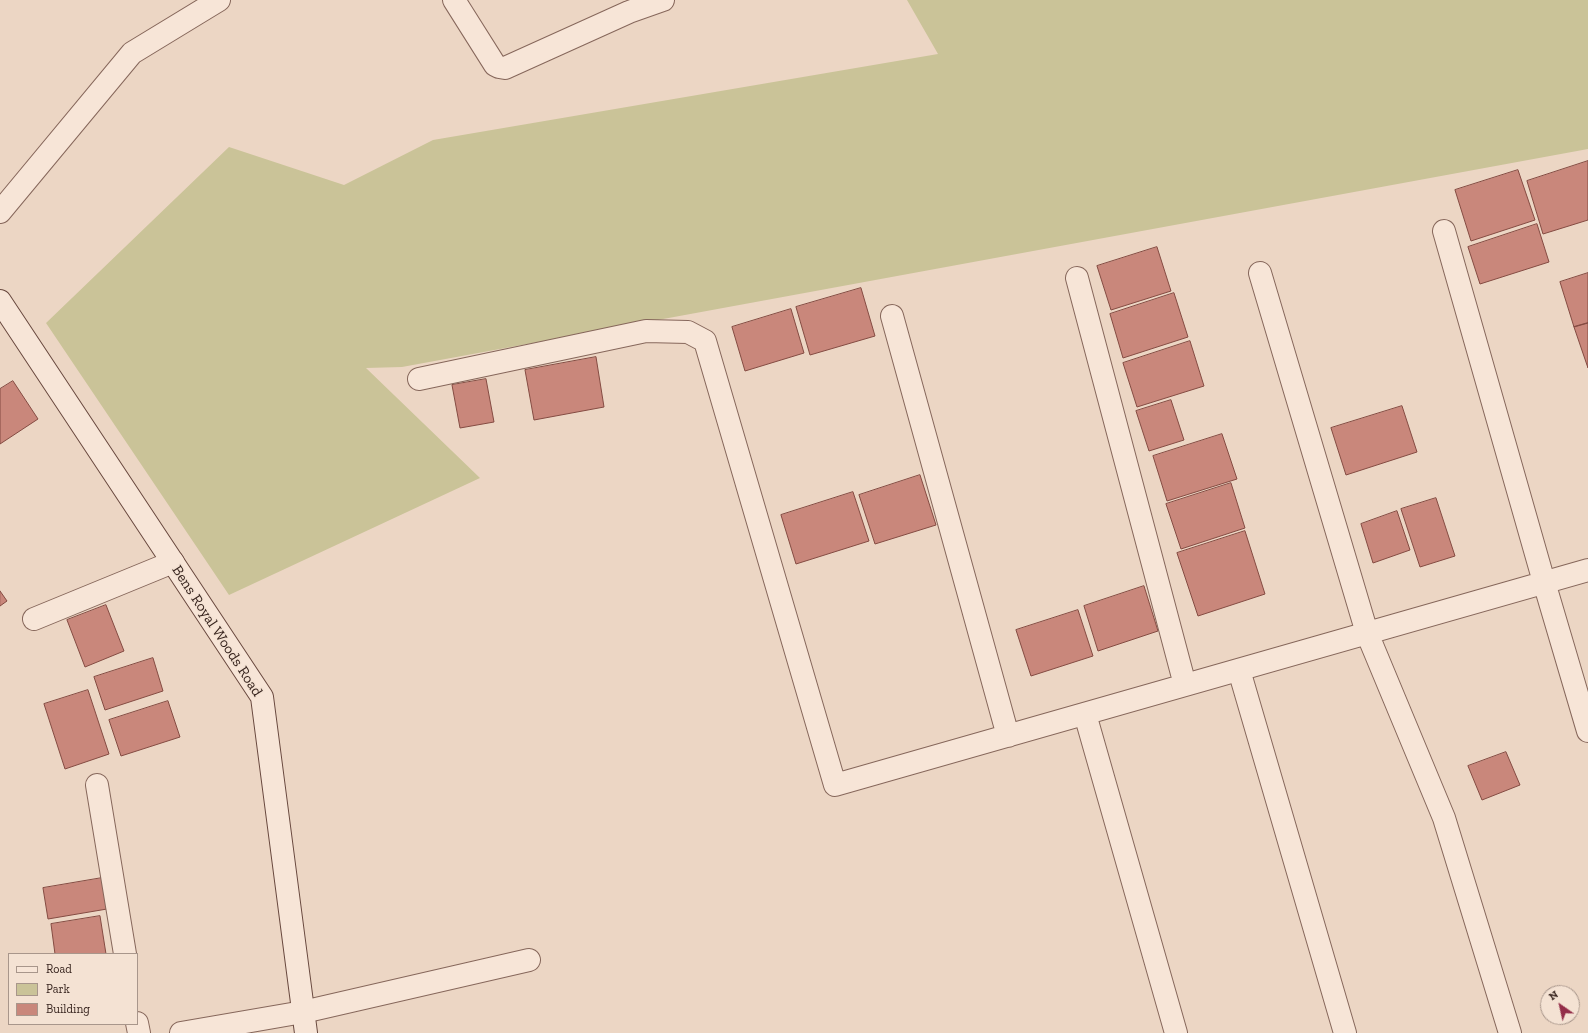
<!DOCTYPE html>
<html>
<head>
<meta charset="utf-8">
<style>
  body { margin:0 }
  #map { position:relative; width:1588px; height:1033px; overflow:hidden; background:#ecd6c4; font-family:"Zilla Slab",serif }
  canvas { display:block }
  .legend { position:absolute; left:8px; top:953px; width:130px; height:72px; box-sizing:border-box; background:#f4e2d3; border:1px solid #a8968b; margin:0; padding:5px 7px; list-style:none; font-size:12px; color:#37241e }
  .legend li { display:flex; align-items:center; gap:8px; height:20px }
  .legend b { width:20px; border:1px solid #a8968b }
  .north { position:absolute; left:1540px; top:985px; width:40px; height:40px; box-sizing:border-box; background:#f4e2d3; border:1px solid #a8968b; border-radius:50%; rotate:326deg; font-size:11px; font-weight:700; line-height:16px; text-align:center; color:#37241e }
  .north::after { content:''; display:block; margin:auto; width:14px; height:18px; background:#932d48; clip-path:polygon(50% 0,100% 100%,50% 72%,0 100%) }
</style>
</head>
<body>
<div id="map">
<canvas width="1588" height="1033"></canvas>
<ul class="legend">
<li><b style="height:5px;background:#f7e5d7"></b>Road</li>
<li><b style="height:11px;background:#cac398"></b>Park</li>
<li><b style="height:11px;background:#c9877b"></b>Building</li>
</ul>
<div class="north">N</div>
</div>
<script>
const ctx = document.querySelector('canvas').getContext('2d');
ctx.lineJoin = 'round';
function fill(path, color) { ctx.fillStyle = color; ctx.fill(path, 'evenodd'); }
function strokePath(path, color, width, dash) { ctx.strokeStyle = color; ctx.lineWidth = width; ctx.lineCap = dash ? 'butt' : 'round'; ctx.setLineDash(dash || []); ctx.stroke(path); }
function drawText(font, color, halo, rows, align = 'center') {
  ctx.font = font + ' "Zilla Slab",serif'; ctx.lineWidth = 3; ctx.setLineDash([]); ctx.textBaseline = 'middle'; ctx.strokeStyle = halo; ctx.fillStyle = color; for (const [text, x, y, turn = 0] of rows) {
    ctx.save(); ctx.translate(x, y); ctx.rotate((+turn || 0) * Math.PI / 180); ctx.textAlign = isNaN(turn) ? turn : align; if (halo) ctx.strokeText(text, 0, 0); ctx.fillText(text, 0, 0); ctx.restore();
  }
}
fill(new Path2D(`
  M907,0H1588V149L402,367L366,368L480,478L229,595L46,323L229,147L344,185L433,140L938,54Z`), '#cac398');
const building = new Path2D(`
  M1588,161V220L1543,234L1527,181Z
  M1518,170L1535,220L1471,241L1455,190Z
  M1537,224L1549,262L1480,284L1468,247Z
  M1157,247L1171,291L1111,310L1097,266Z
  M1588,273V323L1574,327L1560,282Z
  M861,288L875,336L810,355L796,307Z
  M1174,293L1188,337L1123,358L1110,314Z
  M791,309L804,353L745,371L732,327Z
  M1588,323V368L1574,327Z
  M1190,341L1204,386L1137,407L1123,363Z
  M596,357L604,407L534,420L525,370Z
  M486,379L494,422L460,428L452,385Z
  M13,381L38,419L0,444V389Z
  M1171,400L1184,440L1149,451L1136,411Z
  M1402,406L1417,452L1346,475L1331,428Z
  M1222,434L1237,479L1167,501L1153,456Z
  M920,475L936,525L875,544L859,495Z
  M1231,483L1245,528L1181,549L1166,504Z
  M853,492L869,541L796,564L781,515Z
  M1436,498L1455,556L1420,567L1401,509Z
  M1397,511L1410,550L1373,563L1361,524Z
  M1245,531L1265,594L1198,616L1177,553Z
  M1144,586L1158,631L1098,651L1084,606Z
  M0,591L7,601L0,606Z
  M106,605L124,651L85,667L67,620Z
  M1078,610L1093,656L1031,676L1016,630Z
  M153,658L163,691L105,710L94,677Z
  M88,690L109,754L65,769L44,704Z
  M168,701L180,737L121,756L109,720Z
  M1506,752L1520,785L1482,800L1468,766Z
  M102,878L107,909L48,919L43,888Z
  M100,916L106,954H55L51,924Z`);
fill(building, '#c9877b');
strokePath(building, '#844b42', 1);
const street = new Path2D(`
  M454,0L495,65L499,67L505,68L629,12L663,0
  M0,212L132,53L219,0
  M1444,231L1544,582L1588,731
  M1260,273L1367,633L1444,818L1510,1033
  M1077,278L1185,685
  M892,316L1008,736
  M419,379L646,331L688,332L705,341L835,785L1588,570
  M34,619L173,562
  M1239,670L1345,1033
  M1085,714L1176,1033
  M97,785L125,954
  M137,1023L139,1033
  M181,1033L303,1012L529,960`);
const secondary = new Path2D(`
  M0,301L262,697L306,1033`);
strokePath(street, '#86675b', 24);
strokePath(secondary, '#68483e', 24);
strokePath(street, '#f7e5d7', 22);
strokePath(secondary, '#f7e5d7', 22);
drawText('15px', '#37241e', '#f4e2d3', [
  ["Bens Royal Woods Road",217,631,57]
]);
</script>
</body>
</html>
